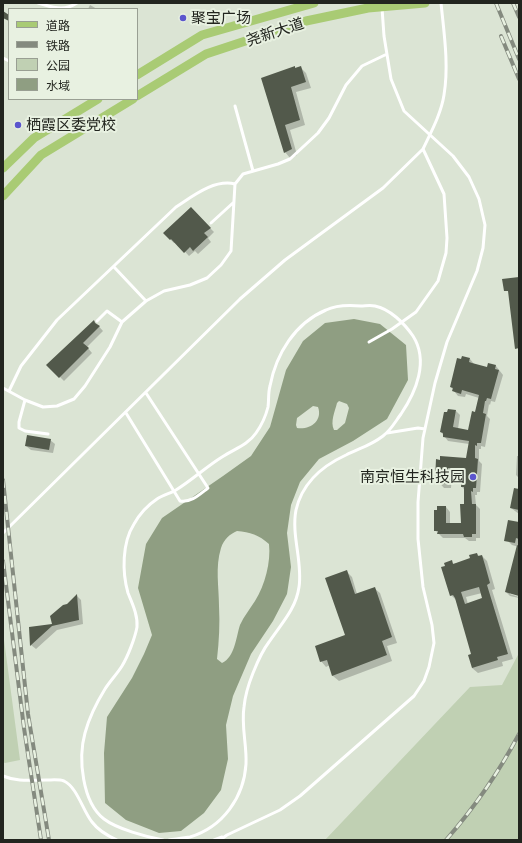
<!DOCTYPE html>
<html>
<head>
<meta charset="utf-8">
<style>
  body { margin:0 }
  #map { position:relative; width:522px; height:843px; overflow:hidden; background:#dbe4d4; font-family:Commissioner,"Noto Sans SC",sans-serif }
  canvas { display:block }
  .frame { position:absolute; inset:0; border:4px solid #22251f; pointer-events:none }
  .legend { position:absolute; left:8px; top:8px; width:130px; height:92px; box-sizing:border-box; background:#e8f1e1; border:1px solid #999f93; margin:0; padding:5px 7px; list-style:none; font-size:12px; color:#22251f }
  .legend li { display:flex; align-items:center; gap:8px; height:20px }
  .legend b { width:20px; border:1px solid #999f93 }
</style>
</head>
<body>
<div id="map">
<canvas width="522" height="843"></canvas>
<div class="frame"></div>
<ul class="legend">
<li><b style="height:5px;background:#a9cb74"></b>道路</li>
<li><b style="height:5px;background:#848a7f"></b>铁路</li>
<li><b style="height:11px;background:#c0d0b3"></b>公园</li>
<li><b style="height:11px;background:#8f9e82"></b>水域</li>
</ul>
</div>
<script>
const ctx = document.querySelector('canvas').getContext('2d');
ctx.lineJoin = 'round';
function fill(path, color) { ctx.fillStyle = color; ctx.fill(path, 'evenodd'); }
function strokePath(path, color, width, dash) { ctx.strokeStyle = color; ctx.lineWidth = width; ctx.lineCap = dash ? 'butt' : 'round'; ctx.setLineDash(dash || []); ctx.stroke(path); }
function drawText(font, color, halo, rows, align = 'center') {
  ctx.font = font + ' Commissioner,"Noto Sans SC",sans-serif'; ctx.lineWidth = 4; ctx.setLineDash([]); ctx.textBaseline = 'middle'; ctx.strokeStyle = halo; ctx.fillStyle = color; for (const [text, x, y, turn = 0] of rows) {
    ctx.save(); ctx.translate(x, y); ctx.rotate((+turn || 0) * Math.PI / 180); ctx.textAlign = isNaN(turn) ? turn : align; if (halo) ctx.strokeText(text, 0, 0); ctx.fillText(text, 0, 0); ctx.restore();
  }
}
fill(new Path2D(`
  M3,632L20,760L5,763L3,762Z
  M519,653V840H325L470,687L502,685Z`), '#c0d0b3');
fill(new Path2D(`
  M354,319L380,324L406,345L408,380L387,419L353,441L319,459L300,482L291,505L287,533L291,567L287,594L273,621L251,654L233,696L226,725L228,759L221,790L204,813L181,831L159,833L126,820L105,803L104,753L107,717L132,678L144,654L152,635L138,588L146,544L162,518L223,476L251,456L270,427L286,370L303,341L325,323ZM339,401L347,404L349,408L345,423L337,430H334C330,422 335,411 337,403ZM313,406L318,407C323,421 310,430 297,428L296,425L297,418ZM237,531C250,532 259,535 269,544C271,562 265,585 255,601C250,609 244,616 240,625C236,637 235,657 222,663L217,659C219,641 220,624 219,606C219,587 215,567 221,548C224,539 230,534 237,531Z`), '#8f9e82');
fill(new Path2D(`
  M90,5L97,9H88Z
  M295,67L296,69L300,67L306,73L311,88L296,92L305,125L290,130L297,155L290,158L285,152L262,79Z
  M191,209L214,232L208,238L211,242L198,254L195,251L189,256L176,242L174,243L164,233Z
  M94,321L103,331L87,347L92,353L64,381L48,365Z
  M470,359L474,364L487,368L496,366L503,375L495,402L491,401L490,405L489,404L487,416L490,419L485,447L481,446V449H479V461L482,464L480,492H477V495H475L476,505L480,509V538H476V541H469L465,538H443L435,530L438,511L446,507L450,512V524H462L465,505V490L462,487L463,472H452L451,488H444L436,479L437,460L467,459L469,444L448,441L441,432L456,411L460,415L458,429L468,431L475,413L479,398L466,394L465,397L458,396L451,387Z
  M50,440L55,444L53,453L31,450L26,446Z
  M517,456H519V478L516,475Z
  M519,490V514L511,508Z
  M519,523V547L512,545L506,539Z
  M477,554L480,557L482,556L487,561L495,589L492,590L513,659L502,662L503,666L478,673L472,668V654L456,600L451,595L446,566L451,562L454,564L471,559ZM482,593L484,599L468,604L466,597Z
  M519,555V595L510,592V594L519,597V598L510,596L506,592Z
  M346,571L352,577L357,594L374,588L380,593L397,643L387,646L392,661L339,681L333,676L330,665L326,667L321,661L347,636Z
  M77,596L81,600L83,624L57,630L36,649L31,645L30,628L53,625L67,605Z`), '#0003');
fill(new Path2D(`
  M3,11L9,15V21L3,18Z
  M295,66V68L301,66L306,82L291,87L300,120L285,125L292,149L284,153L261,78Z
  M191,207L211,228L204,233L208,237L193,251L190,247L184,253L171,239L170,240L163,233Z
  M519,277V348L515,349L508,291H504L502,279Z
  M94,320L95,323L100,326L83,343L89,348L59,378L46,365Z
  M462,356L470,358L469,362L472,363L487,367L488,363L496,365L495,369L499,370L491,399L487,398L486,401H485L483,413L486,414L481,443H477V446L475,445V458L478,459L476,488H473V492L471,491L472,504H476V534H472V537H464L463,534H437L438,531H434V510H437V506H446V523H461L460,504H464V487H461L462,469L448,468L447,484H438V481L435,480L436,459L440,460V456L466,458L469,441L443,437V433L440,432L444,412H447L448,409L456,410L453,427L468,430L472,411L475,412L479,395L462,390L461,394L452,391L453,388L450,387L457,358L461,359Z
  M27,435L51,439L49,450L25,446Z
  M514,488L519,489V510L510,508Z
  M508,520L519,522V539L516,538L515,543L504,541Z
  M517,545L519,546V596L505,592Z
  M477,553L478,556L482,555L485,565L490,583L487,585L508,654L497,657L498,660L472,668L468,655L471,654L455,598L453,595L450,596L441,567L445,566L444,563L452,560L453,564L456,563L470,558L469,555ZM479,587L482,598L465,604L461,592Z
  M347,570L355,594L375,587L392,637L382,641L387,655L332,676L327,660L320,662L315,646L345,635L325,578Z
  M77,594L79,620L52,626L30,646L29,627L52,624L50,616L63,605L67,604Z`), '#52594b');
strokePath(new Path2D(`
  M38,3C53,7 63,12 77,3
  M3,58L9,61
  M235,106L253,171
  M423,149C431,132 441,114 444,95C449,65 444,33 441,3
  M211,223L234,202
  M114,267L146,301
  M97,321L107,311L122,322
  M3,388L25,400L43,407L57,406L74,399L85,386L110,347L122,322L146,301L164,291L190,285L207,278L221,265L231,251L235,184
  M9,391L21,366L57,320L176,207C193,196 214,179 235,184L243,174L278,164L290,159L318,133L329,118L346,85L362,66L387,54
  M25,400L19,422V428L25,431L48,434
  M126,413L180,501C191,503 200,494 208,488L146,393
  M387,433L418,428L425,429
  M3,533L240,299L285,260L383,188L423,149L444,194L447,238L446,253L438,281L416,312L392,329L369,342
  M3,776C17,782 31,780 46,780C52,780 59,779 64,781C77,787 83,811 92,822C98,830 108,836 117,840
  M163,840C147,837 117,829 104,819C82,802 78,758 85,733C89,718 97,702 105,689C110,681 117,674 122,666C128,656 135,638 137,627C138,615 132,603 128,593C122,572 122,543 134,524C139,515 148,505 157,499C163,495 171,493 176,490C192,480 206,467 222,457C234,449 248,445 256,433C261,426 266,415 268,407C269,400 268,393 270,386C276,354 295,323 326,310C336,305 350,305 361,306C365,306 370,305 375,306C390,309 404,323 413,336C429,361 416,392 401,414C395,422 391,430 383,436C370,446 360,448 346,455C322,466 302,484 296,510C291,535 303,563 299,587C296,609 281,624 269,642C262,651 257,663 253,673C249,683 245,696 244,707C241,726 247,745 246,764C244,797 223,827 190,837C184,838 176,839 169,840
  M214,840L222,837
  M220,840L227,835L280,810L300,796L414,696L424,681L429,667L434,643L432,625L423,587L418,539V502L423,438L435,383L447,342L477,271L483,248L485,225L479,199L469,177L453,156L404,111L391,79L384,36L382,8`), '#fff', 3);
strokePath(new Path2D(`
  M137,75L202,35L314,3
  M137,96L206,54L306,21L368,8L425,3
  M3,168L34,138L98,99
  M3,196L41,155L133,99`), '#a9cb74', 9);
const rail = new Path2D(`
  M496,3L519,59
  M513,3L519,17
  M501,36L519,79
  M3,480L28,714L49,840
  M3,561L24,728L41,840
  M446,840C474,808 499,772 519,734`);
strokePath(rail, '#848a7f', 4);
strokePath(rail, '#e8f1e1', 2.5, [8]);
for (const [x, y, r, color] of [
  [183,18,4,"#5b55cd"],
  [18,125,4,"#5b55cd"],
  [473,477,4,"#5b55cd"]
]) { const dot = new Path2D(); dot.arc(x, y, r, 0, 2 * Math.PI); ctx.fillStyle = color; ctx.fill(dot); strokePath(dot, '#e8f1e1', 1.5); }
drawText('15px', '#22251f', '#e8f1e1', [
  ["聚宝广场",191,18],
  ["栖霞区委党校",26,125],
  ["南京恒生科技园",465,477,"right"]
], 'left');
drawText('15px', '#22251f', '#e8f1e1', [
  ["尧新大道",275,32,-18]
]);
</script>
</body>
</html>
